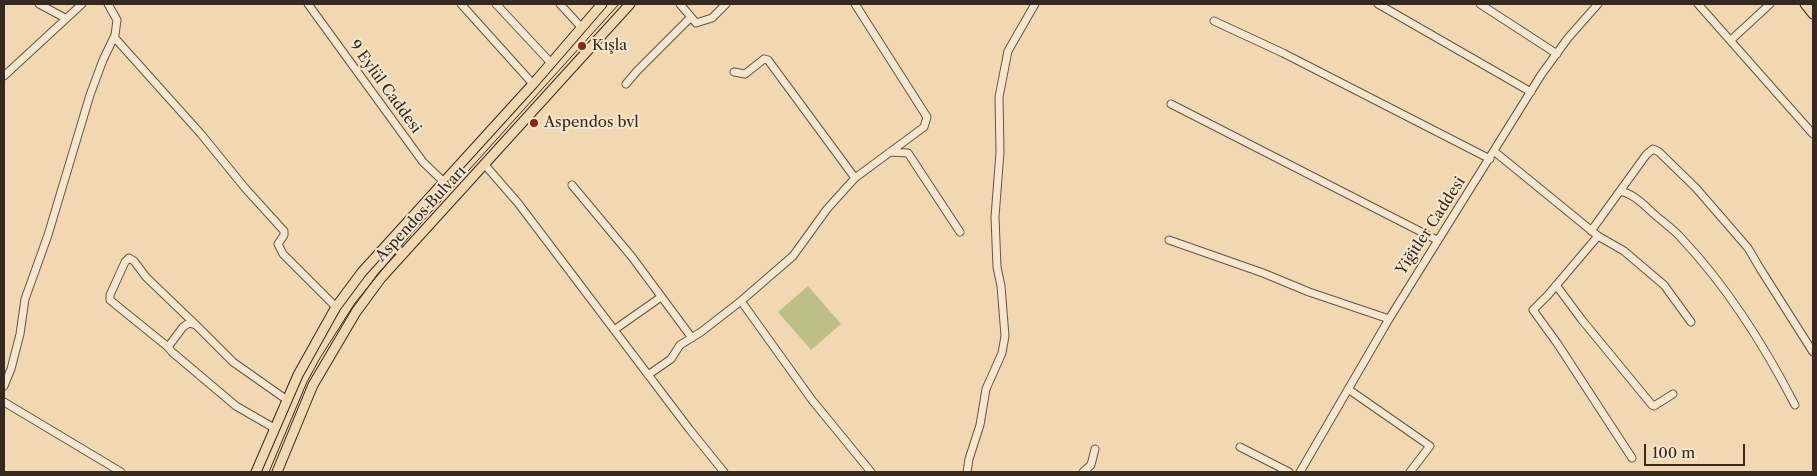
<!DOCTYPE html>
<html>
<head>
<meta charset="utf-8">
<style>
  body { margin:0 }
  #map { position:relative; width:1817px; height:476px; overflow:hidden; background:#f1d8b2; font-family:"Libre Caslon Text",serif }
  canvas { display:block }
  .frame { position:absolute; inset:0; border:5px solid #352920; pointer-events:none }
  .scale { position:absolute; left:1644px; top:444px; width:101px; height:22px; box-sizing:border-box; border:2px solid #352920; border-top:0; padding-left:6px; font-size:15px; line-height:18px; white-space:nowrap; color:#352920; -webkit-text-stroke:4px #f6e6cd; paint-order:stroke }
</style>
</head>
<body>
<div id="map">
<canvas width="1817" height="476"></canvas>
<div class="frame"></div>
<div class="scale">100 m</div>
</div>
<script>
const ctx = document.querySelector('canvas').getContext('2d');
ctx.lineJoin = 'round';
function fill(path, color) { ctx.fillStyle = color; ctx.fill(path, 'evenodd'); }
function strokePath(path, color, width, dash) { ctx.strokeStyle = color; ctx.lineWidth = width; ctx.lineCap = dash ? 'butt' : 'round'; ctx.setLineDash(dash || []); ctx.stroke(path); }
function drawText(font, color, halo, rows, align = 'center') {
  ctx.font = font + ' "Libre Caslon Text",serif'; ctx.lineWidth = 4; ctx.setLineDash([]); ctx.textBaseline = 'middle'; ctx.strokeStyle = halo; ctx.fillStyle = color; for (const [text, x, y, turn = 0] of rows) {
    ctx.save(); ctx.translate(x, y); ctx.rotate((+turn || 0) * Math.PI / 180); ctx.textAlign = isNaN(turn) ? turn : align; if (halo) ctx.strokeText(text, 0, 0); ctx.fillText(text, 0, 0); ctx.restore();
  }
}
fill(new Path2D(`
  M808,286L841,324L811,350L778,312Z`), '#bebe89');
const minor = new Path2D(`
  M39,4L65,18
  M308,4L423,162L445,183
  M461,4L533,84
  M496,4L551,63
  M560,4L581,27
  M680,4L696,23L712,18L726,4
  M1378,4L1531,92
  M1480,4L1557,54
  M1698,4L1813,134
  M1214,21L1283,53L1490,159
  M114,37L201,134L245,188L284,231V235L278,244L283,254L336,307
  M1731,40L1770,4
  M734,72L745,74L764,59L768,60L855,178L924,127L927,117L855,4
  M4,76L82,4
  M626,84L637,71L691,17
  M1171,104L1437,240
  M890,152L908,153L960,232
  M1495,152L1598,236L1624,251L1664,285L1691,322
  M485,165L518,203L690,430L724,472
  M572,185L632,257L692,338
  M1620,191C1634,194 1644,205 1654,214C1664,223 1675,230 1683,240C1728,288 1765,347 1795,405
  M1591,231L1646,155L1653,149L1659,152L1696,188L1748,248L1761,270L1813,352
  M1598,236L1548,295L1533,310L1557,343L1632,458
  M1169,240L1263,273L1309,292L1389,319
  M1556,285L1582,320L1652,405L1654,406L1673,394
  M741,301L812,400L871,472
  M196,325L146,277L134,261L129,258L125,262L110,295V300L168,347L172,352L236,406L274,428
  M614,330L661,297
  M168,347L183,327L189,323L196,325L233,362L287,400
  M648,375L671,359L680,345L701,332L741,301L793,256L827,209L855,178
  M4,386L11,369L20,334L25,299L48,235L90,95L103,60L115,35L117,20L108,4
  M1348,389L1430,446L1410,472
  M4,402L121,472
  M1240,447L1289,472
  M967,472L969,459L980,425L986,389L1002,353L1005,336L1001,286L997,267L995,217L1000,152L999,97L1008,51L1035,4
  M1083,472L1091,465L1095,449
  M1300,472L1389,319L1541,75L1568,38L1598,4`);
const major = new Path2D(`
  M1805,4L1813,14
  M256,472L298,375L336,307L362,272L533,84L602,4
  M277,472L313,385L356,312L381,278L630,4`);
strokePath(minor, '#645544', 9);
strokePath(major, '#352920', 11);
strokePath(minor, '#f6e6cd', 7);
strokePath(major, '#f1d8b2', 9);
strokePath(new Path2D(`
  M269,472L307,382L320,358L355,303L412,233L619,4`), '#352920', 1);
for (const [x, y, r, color] of [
  [582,46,5,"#8f2418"],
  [534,123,5,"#8f2418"]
]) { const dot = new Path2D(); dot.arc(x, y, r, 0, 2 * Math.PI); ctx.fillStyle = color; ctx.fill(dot); strokePath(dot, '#f6e6cd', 2); }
drawText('15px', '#352920', '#f6e6cd', [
  ["Kışla",592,46],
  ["Aspendos bvl",544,123]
], 'left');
drawText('15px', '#352920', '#f6e6cd', [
  ["9 Eylül Caddesi",385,87,54],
  ["Aspendos Bulvarı",421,214,-47],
  ["Yiğitler Caddesi",1431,226,-57]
]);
</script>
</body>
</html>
